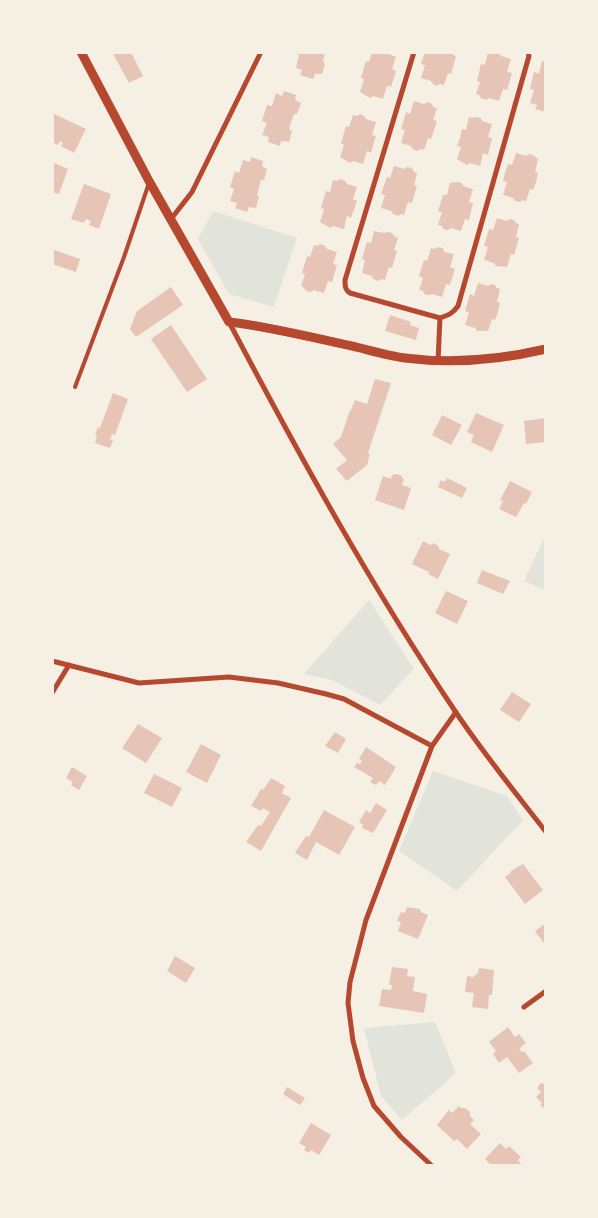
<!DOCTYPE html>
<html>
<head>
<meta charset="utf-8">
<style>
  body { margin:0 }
  #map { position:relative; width:598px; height:1218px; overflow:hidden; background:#f6efe4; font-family:Figtree,sans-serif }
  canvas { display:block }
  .frame { position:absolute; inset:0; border:54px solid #f6efe4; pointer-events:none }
</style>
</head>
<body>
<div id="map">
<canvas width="598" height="1218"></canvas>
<div class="frame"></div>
</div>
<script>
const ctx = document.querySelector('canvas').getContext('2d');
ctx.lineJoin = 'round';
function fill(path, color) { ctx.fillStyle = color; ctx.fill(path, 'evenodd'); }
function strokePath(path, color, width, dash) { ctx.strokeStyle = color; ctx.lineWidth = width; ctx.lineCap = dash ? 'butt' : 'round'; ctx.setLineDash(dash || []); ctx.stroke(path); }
fill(new Path2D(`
  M213,211L297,238L274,307L229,294L198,239Z
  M545,536V591L524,581Z
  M369,600L414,669L380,705L332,680L304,674Z
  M433,771L507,796L523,820L457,891L399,851Z
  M435,1022L456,1073L402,1120L381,1096L364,1028Z`), '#e2e4dc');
fill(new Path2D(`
  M112,52H131L143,76L129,83Z
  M292,52H325L323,61L325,64L322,74H315L313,79L300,75L302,70L296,68L299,55Z
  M372,52H385L396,57L392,69L396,71L391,87L387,86L383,99L373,96L370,98L360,92L364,79L361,78L366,61L369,62Z
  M425,52H454L453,55L456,56L451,74L448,73L444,85L440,84L437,86L433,84L431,81L421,78L425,65L421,64Z
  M488,52H499L501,56L511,59L507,72L512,73L507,90L503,89L499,101L489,98L486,100L481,98L479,95L476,94L480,82L477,81L481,64L485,65Z
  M542,61L546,62V112L535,109L537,105L530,103L534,90L530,89L534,72L539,74Z
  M284,91L296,95L295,100L301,103L297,114H294L289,129L292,131L289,142L281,141L280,146L268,142L269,137L262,135L267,123L262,121L267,105L272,106L276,93L282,96Z
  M414,101L424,104L427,102L432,104L433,107L437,108L433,120L437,121L431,139L428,138L424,150L421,149L417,151L413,149L411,146L401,143L405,130L401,129L406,112L410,114Z
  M52,113L86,129L74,153L61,146L63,143L60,141L58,145L52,142Z
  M360,114L364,116L366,119L376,122L372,135L376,136L371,153L367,151L363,164L353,161L350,163L340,157L344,145L341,143L346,126L349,127L353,115L357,116Z
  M469,117L473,118L476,117L481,118L482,121L492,124L488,137L492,138L488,155L483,153L480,166L470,163L467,165L457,159L461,147L457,146L460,138L462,129L466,130Z
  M516,153L526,156L529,154L533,155L538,159L535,172L538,173L536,182L533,190L530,189L526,201L523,200L520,202L515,201L513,198L503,195L507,182L503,181L505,172L508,164L512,165Z
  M251,157L263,161L262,166L267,169L264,180H261L259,188L257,195L259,197L256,208L249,207L247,212L235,208L237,203L230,201L234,189L230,187L235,171L239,173L243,160L250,162Z
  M54,163L68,169L59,194L52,192Z
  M394,166L404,169L407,167L412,168L414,172L417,173L414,185L417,186L412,203L408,202L404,215L401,214L398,216L393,214L391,211L381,208L385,195L381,194L387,177L390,178Z
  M340,179L345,181L347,184L357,187L353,199L357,201L351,218L347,216L344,229L333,226L330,228L320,222L324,209L321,208L326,191L330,192L333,180L337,181Z
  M457,182L462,183L463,186L473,189L469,202L473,203L469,220L465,219L461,231L451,228L448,230L443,229L442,226L438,225L442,212L438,211L443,195H447L450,183Z
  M84,184L111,194L99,229L89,225L91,221L86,219L84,223L71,219Z
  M497,218L507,221L510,219L514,220L516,223L519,224L516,237L519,238L514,255L511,254L507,267L496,266L494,263L484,260L488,247L484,246L489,229L493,230Z
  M374,231L384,233L388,232L392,233L394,236L398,238L394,250L397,251L392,268L389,267L385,280L381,279L378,281L373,279L372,276L362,273L365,260L362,259L367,242L371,243Z
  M320,244L325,246L327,249L337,252L333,264L337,265L332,282L328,281L324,293L314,290L311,292L306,291L304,288L301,286L305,274L302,273L307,256L310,257L314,245L317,246Z
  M438,247L443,248L444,252L454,254L450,267L455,269L450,285L446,284L442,297L432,294L429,295L424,294L423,291L419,290L423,278L419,276L424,260L427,261L431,248L435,249Z
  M52,249L80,259L76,272L52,264Z
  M478,283L488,286L491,284L495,285L497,288L500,289L497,302L500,303L498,312L495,320L492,319L488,331H477L475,328L465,325L469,312L465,311L470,294L474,296Z
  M171,287L183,305L136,337L130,329L137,311Z
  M390,315L411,322L410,325L419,328L416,340L385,331Z
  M171,325L207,379L187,392L151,339Z
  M375,379L391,383L368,453L370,454L367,465L347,481L336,469L347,460L333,444L341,437L350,410H351L355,400L367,404Z
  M113,393L128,399L115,435L112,434L110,439L113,440L110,448L95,443L97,436L95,435L98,427L100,428Z
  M476,413L504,425L492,452L471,442L474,435L467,432Z
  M442,415L462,425L451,445L432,435Z
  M546,418V442L526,444L524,421Z
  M397,474L402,476V478L404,479L402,485L411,488L404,510L375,500L383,476L391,479L392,475Z
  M447,478L467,488L462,498L438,487L441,480L445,482Z
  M510,481L532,492L526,504L524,503L516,517L499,509L503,501L500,500Z
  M423,541L431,545L434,543L438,546L439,549L450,554L438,579L428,574L429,572L412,564Z
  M482,570L510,581L503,594L477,583Z
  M446,591L468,601L457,624L435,613Z
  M512,692L531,704L519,722L500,710Z
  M138,724L162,738L146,763L122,748Z
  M335,732L346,739L338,753L325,746Z
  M201,744L221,755L207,783L186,772Z
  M366,747L396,767L385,785L379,781L376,785L370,782L373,778L354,767L357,763L360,764L362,761L359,759Z
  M72,767L87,776L79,790L71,785L73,782L66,778Z
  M154,774L182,788L172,807L144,793Z
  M271,778L285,786L282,793L291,798L261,851L246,842L258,825L261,826L270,812L263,808L261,811L251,806L261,789L263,790Z
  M376,803L387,810L373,833L362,828L363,825L359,822L366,810L370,813Z
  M324,810L355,827L339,855L316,842L307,860L295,853L306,836L309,837Z
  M523,864L543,890L525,904L505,877L511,873V871Z
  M407,907L420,909L421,912L428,915L418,939L398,931L401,922L397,921L401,912L405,913Z
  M546,923V946L535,931Z
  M175,956L195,968L186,983L167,971Z
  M392,967L408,969L407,976L415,977L413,991L427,994L424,1013L379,1006L382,989L391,990L392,985H389Z
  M479,968L494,970L492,995H489L488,1009L472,1007L474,993L465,992L467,976L473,977L478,973Z
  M508,1027L515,1037L519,1034L526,1043L519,1049L522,1052L524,1051L533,1063L519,1073L507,1057L499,1063L493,1054L496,1051L489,1042Z
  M541,1083L546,1084V1110L540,1105L542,1103L536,1097L541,1092L538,1089V1086Z
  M287,1087L305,1098L300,1105L283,1094Z
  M459,1106L461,1108H465L470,1112V1116L474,1120L470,1124L481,1134L467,1149L457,1139L454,1141L437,1125L449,1110L452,1113Z
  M311,1123L331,1135L319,1155L311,1150L309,1153L304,1150L306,1147L299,1143Z
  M500,1143L506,1149L509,1146L521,1157L518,1160L523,1166H492L485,1159Z`), '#e6c5b7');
strokePath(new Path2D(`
  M75,387L124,257L149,183`), '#b5482f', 4);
strokePath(new Path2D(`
  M414,52L345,280C345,286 345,290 350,293L440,318C449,315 453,313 458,306L529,56L528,52
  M171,219L192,192L261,52
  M229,322C299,455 371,586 455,711C483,753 515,792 546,832
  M438,361L440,318
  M52,661L139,683L229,677L278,683L326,694L344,699L432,746
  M52,693L69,665
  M524,1007L546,991
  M432,1166L401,1137L374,1106L363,1078L353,1041L348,1003L350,982L366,920L432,746L456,712`), '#b5482f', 5);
strokePath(new Path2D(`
  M81,52L149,181L229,322C272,327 314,338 356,347C372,351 389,356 405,358C452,364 499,360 546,349`), '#b5482f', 9);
</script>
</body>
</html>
